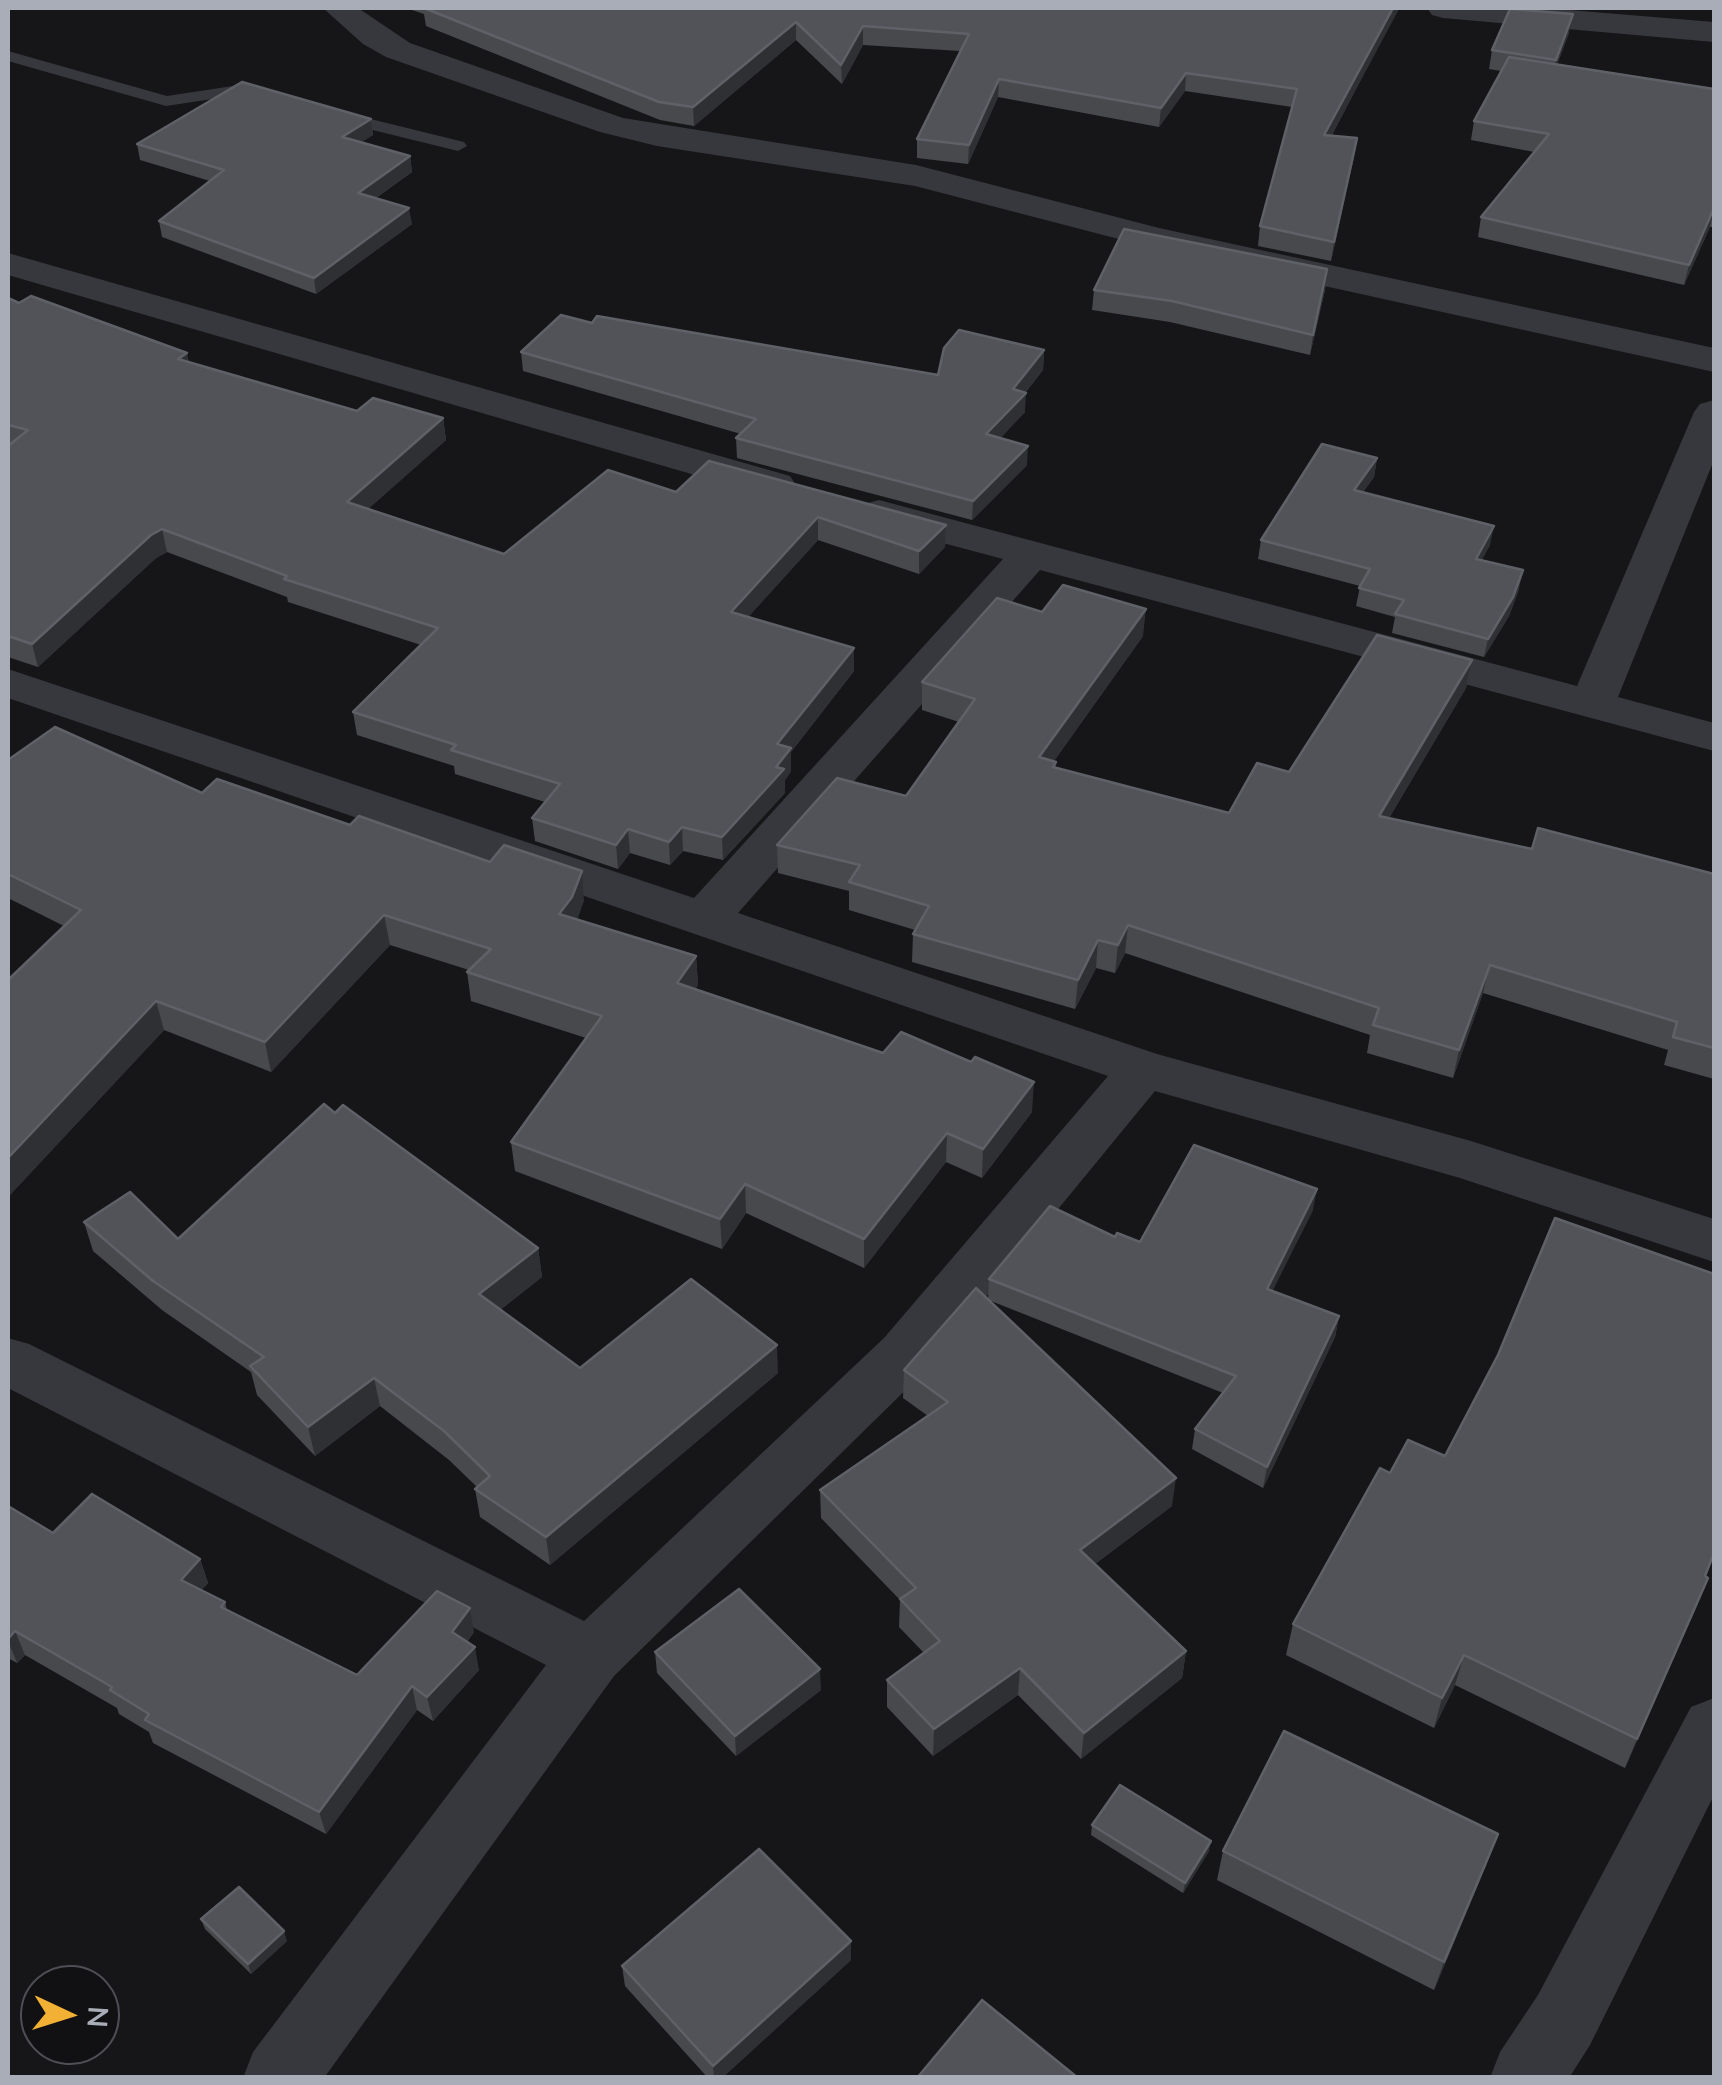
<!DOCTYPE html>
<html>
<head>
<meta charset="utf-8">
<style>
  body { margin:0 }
  #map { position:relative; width:1722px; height:2085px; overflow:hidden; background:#161618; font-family:Mulish,sans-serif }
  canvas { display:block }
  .frame { position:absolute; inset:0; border:10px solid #a8adb8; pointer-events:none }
  .north { position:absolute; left:20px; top:1965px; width:100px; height:100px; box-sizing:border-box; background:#111113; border:2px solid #4d4f55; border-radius:50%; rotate:94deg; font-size:28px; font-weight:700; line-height:40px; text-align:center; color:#a8adb8 }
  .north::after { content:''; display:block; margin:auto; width:35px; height:45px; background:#f2b134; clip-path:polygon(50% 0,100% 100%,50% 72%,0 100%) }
</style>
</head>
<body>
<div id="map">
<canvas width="1722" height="2085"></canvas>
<div class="frame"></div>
<div class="north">N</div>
</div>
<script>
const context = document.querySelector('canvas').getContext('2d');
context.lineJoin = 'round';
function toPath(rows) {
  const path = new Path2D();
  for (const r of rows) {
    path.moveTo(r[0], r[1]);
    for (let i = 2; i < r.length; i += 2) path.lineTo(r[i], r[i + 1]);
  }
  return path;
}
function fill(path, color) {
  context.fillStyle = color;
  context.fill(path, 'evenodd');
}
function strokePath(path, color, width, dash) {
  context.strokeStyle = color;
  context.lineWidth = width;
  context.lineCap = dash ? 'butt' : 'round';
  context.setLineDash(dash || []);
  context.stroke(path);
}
fill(toPath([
  [8,51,167,96,246,84,272,94,263,99,245,94,166,106,8,61,8,51],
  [338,111,464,142,467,146,458,151,332,120,332,112,338,111]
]), '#37383d');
fill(toPath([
  [323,8,358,8,410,43,623,118,916,165,1159,228,1714,348,1714,372,1157,249,915,186,657,146,600,132,386,57,363,44,323,8],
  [1427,8,1545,8,1714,22,1714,42,1443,18,1432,15,1427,8],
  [8,253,790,476,796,485,790,494,775,497,760,494,8,275,8,253],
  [1714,400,1714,460,1618,697,1714,723,1714,751,1040,570,738,913,1157,1054,1471,1141,1714,1219,1714,1262,1460,1178,1155,1091,926,1370,614,1676,324,2078,243,2078,253,2052,546,1665,8,1388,8,1338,29,1344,584,1621,884,1338,1108,1076,8,698,8,669,694,898,1003,559,864,522,858,513,864,504,879,500,894,504,1577,686,1694,412,1700,404,1714,400],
  [1714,1698,1714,1795,1590,2045,1569,2078,1490,2078,1500,2052,1538,1995,1691,1707,1714,1698]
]), '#37383d');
fill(toPath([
  [406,8,1398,8,1332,135,1354,157,1331,261,1258,246,1260,226,1292,107,1185,91,1159,127,998,97,968,164,917,158,917,139,960,51,863,45,842,84,796,40,694,126,660,120,426,26,424,14],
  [1569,33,1557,64,1714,89,1714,227,1710,227,1684,285,1478,237,1481,217,1534,152,1471,140,1474,121,1501,71,1489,69,1492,50],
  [371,119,373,135,361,142,410,156,412,172,376,198,412,224,316,294,162,237,159,221,210,181,140,160,137,144],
  [1327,269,1325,290,1310,355,1170,322,1092,310,1094,290],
  [8,298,19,303,189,362,357,411,443,418,446,440,368,509,504,554,676,492,946,525,945,547,919,574,818,540,748,617,854,671,791,752,791,771,785,780,785,793,723,860,683,851,670,865,630,853,618,869,535,841,532,818,545,802,455,774,454,766,357,735,353,712,421,645,288,602,287,597,167,552,156,558,38,667,8,657],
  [592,323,938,375,1044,350,1043,370,1025,393,1025,412,1000,438,1027,465,972,520,737,458,736,438,741,434,523,371,521,352],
  [1377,458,1374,477,1363,492,1490,545,1481,561,1519,589,1509,616,1484,657,1392,633,1395,617,1356,606,1360,586,1258,559,1261,540],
  [1042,612,1143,636,1054,761,1056,768,1229,813,1289,772,1472,660,1466,688,1389,818,1532,849,1714,874,1714,1079,1664,1065,1668,1050,1483,993,1453,1078,1367,1053,1370,1035,1125,953,1115,973,1096,968,1075,1009,912,962,913,934,915,930,849,910,849,891,778,873,777,845,906,796,959,722,922,710,922,682],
  [8,760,202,793,350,825,584,900,577,919,696,956,698,985,695,989,1032,1112,982,1178,946,1162,864,1268,746,1213,722,1249,515,1171,511,1142,586,1038,471,1001,467,972,469,970,390,945,271,1072,164,1030,8,1197,8,980,64,926,8,898],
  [335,1113,538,1248,542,1277,500,1310,580,1368,778,1373,550,1565,480,1517,475,1489,477,1487,449,1460,380,1406,315,1456,257,1395,251,1372,162,1310,93,1251,84,1222,178,1239],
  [1313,1210,1272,1291,1339,1316,1335,1337,1263,1488,1192,1449,1195,1429,1223,1393,991,1301,1172,1506,1095,1564,1186,1651,1182,1678,1081,1759,1018,1695,933,1756,887,1707,887,1680,924,1653,899,1627,900,1600,821,1518,820,1490,928,1416,903,1398,904,1370,988,1299,989,1279,1115,1237,1140,1242],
  [1390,1473,1708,1578,1625,1768,1455,1685,1434,1728,1286,1655,1293,1624],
  [8,1506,53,1533,200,1559,208,1583,201,1590,225,1602,227,1610,357,1675,474,1632,467,1642,479,1670,433,1721,417,1710,326,1834,153,1743,149,1732,119,1714,117,1708,25,1655,17,1663,8,1658],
  [655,1652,821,1690,736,1756,657,1673],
  [1092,1825,1209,1851,1183,1893,1091,1835],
  [1498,1834,1487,1863,1434,1990,1217,1880,1223,1851],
  [201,1919,287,1941,251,1974,205,1929],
  [851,1941,851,1960,722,2078,708,2078,625,1986,622,1966]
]), '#47494d');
fill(toPath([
  [1393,8,1398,8,1398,11,1322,153,1324,135],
  [1573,14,1569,33,1552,79,1556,60],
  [796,22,796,40,694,126,693,107],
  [863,26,863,45,842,84,841,65],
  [1186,73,1185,91,1159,127,1161,108],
  [999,79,998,97,968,164,969,145],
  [371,119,373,135,345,153,342,137],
  [1357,138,1354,157,1331,261,1334,242],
  [410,156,412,172,360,209,358,193],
  [409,208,412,224,316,294,314,278],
  [1714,208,1710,227,1684,285,1689,265],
  [1327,269,1325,290,1310,355,1313,335],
  [1044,350,1043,370,1018,401,1026,393,1025,412,986,454,986,434,1013,389],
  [187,353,192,375,178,359],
  [443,418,446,440,351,524,347,502],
  [1028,446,1027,465,972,520,973,501],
  [1377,458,1374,477,1351,509,1354,490],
  [818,517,818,540,732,635,731,612],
  [946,525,945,547,919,574,919,551],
  [1494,526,1490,545,1472,578,1476,559],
  [162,529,167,552,156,558,38,667,32,644,151,535],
  [1523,570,1519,589,1509,616,1484,657,1488,639],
  [1146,609,1143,636,1037,785,1039,757],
  [854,648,854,671,791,752,791,771,785,780,785,793,723,860,722,837,777,744],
  [1472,660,1466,688,1374,844,1379,816],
  [682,827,683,851,670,865,669,842],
  [628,829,630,853,618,869,616,845],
  [582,871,584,900,575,927,559,914],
  [384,915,390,945,271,1072,265,1042],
  [1128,925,1125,953,1115,973,1118,945],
  [1098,940,1096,968,1075,1009,1078,980],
  [696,956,698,985,679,1012,677,983],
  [1490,965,1483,993,1453,1078,1459,1050],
  [156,1001,164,1030,8,1197,8,1158],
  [1034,1082,1032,1112,982,1178,983,1149],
  [947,1133,946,1162,864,1268,864,1239],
  [745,1184,746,1213,722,1249,720,1219],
  [1317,1189,1313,1210,1263,1310,1267,1289],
  [538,1248,542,1277,483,1323,479,1294],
  [1339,1316,1335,1337,1263,1488,1267,1467],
  [777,1345,778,1373,550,1565,546,1537],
  [374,1378,380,1406,315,1456,308,1427],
  [1176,1478,1172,1506,1078,1577,1080,1550],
  [200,1559,208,1583,189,1604,181,1580],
  [1708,1578,1696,1608,1625,1768,1637,1739],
  [470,1608,474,1632,457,1656,452,1632],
  [15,1631,25,1655,17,1663,8,1641,8,1639],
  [475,1647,479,1670,433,1721,427,1697],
  [1186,1651,1182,1678,1081,1759,1084,1733],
  [1464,1655,1455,1685,1434,1728,1442,1698],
  [1020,1668,1018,1695,933,1756,934,1729],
  [820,1669,821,1690,736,1756,735,1736],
  [412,1686,417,1710,326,1834,319,1812],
  [1498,1834,1487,1863,1434,1990,1444,1962],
  [1211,1841,1209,1851,1183,1893,1185,1883],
  [284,1931,287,1941,251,1974,248,1964],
  [851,1941,851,1960,722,2078,714,2078,713,2066]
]), '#2f3033');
const building = toPath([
  [424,8,1393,8,1324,135,1357,138,1334,242,1260,226,1297,89,1186,73,1161,108,999,79,969,145,917,139,969,34,863,26,841,65,796,22,693,107,659,102,424,8],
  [1510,9,1573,14,1556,60,1492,50,1510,9],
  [1509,57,1714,89,1714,208,1689,265,1481,217,1549,134,1474,121,1509,57],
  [242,82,371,119,342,137,410,156,358,193,409,208,314,278,159,221,224,170,137,144,242,82],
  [1124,229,1327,269,1313,335,1172,301,1094,290,1124,229],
  [31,296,187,353,178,359,357,411,373,398,443,418,347,502,504,554,608,470,676,492,709,461,946,525,919,551,818,517,731,612,854,648,777,744,791,748,776,767,784,769,722,837,682,827,669,842,628,829,616,845,532,818,560,784,451,750,456,745,353,712,438,628,284,579,287,576,162,529,151,535,32,644,8,636,8,446,28,430,8,425,8,298,19,303,31,296],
  [561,315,592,323,597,316,938,375,944,348,959,330,1044,350,1013,389,1026,393,986,434,1028,446,973,501,736,438,756,419,521,352,561,315],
  [1322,444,1377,458,1354,490,1494,526,1476,559,1523,570,1513,597,1488,639,1395,614,1404,600,1359,588,1370,569,1261,540,1322,444],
  [1063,585,1146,609,1039,757,1056,762,1053,767,1229,813,1257,763,1289,772,1377,635,1472,660,1379,816,1532,849,1538,828,1714,874,1714,1048,1673,1037,1677,1022,1490,965,1459,1050,1373,1025,1379,1008,1128,925,1118,945,1098,940,1078,980,913,934,929,906,849,882,860,865,777,845,837,778,906,796,975,699,922,682,997,598,1042,612,1063,585],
  [55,727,202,793,217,779,350,825,359,816,490,862,504,845,582,871,572,897,559,914,696,956,677,983,883,1053,901,1032,971,1062,975,1057,1034,1082,983,1149,947,1133,864,1239,745,1184,720,1219,511,1142,602,1016,467,972,491,949,384,915,265,1042,156,1001,8,1158,8,980,81,910,8,874,8,760,55,727],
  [324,1104,335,1113,343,1105,538,1248,479,1294,580,1368,691,1279,777,1345,546,1537,475,1489,490,1476,444,1431,374,1378,308,1427,250,1366,264,1357,153,1281,84,1222,130,1192,178,1239,324,1104],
  [1194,1145,1317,1189,1267,1289,1339,1316,1267,1467,1195,1429,1236,1376,989,1279,1050,1206,1115,1237,1117,1233,1140,1242,1194,1145],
  [1555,1218,1714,1274,1714,1553,1705,1576,1708,1578,1637,1739,1464,1655,1442,1698,1293,1624,1380,1468,1390,1473,1408,1440,1445,1456,1498,1355,1555,1218],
  [976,1288,1176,1478,1080,1550,1186,1651,1084,1733,1020,1668,934,1729,887,1680,940,1641,900,1599,916,1588,820,1490,948,1402,904,1370,976,1288],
  [92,1494,200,1559,181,1580,225,1602,221,1607,357,1675,437,1591,470,1608,452,1632,475,1647,427,1697,412,1686,319,1812,145,1720,149,1714,110,1690,112,1687,15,1631,8,1639,8,1506,53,1533,92,1494],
  [739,1589,820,1669,735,1736,655,1652,739,1589],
  [1284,1731,1498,1834,1444,1962,1223,1851,1284,1731],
  [1120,1785,1211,1841,1185,1883,1092,1825,1120,1785],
  [759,1849,851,1941,713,2066,622,1966,759,1849],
  [239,1887,284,1931,248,1964,201,1919,239,1887],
  [982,2000,1078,2078,917,2078,982,2000]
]);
fill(building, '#525359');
strokePath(building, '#5f6168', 2.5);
</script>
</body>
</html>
